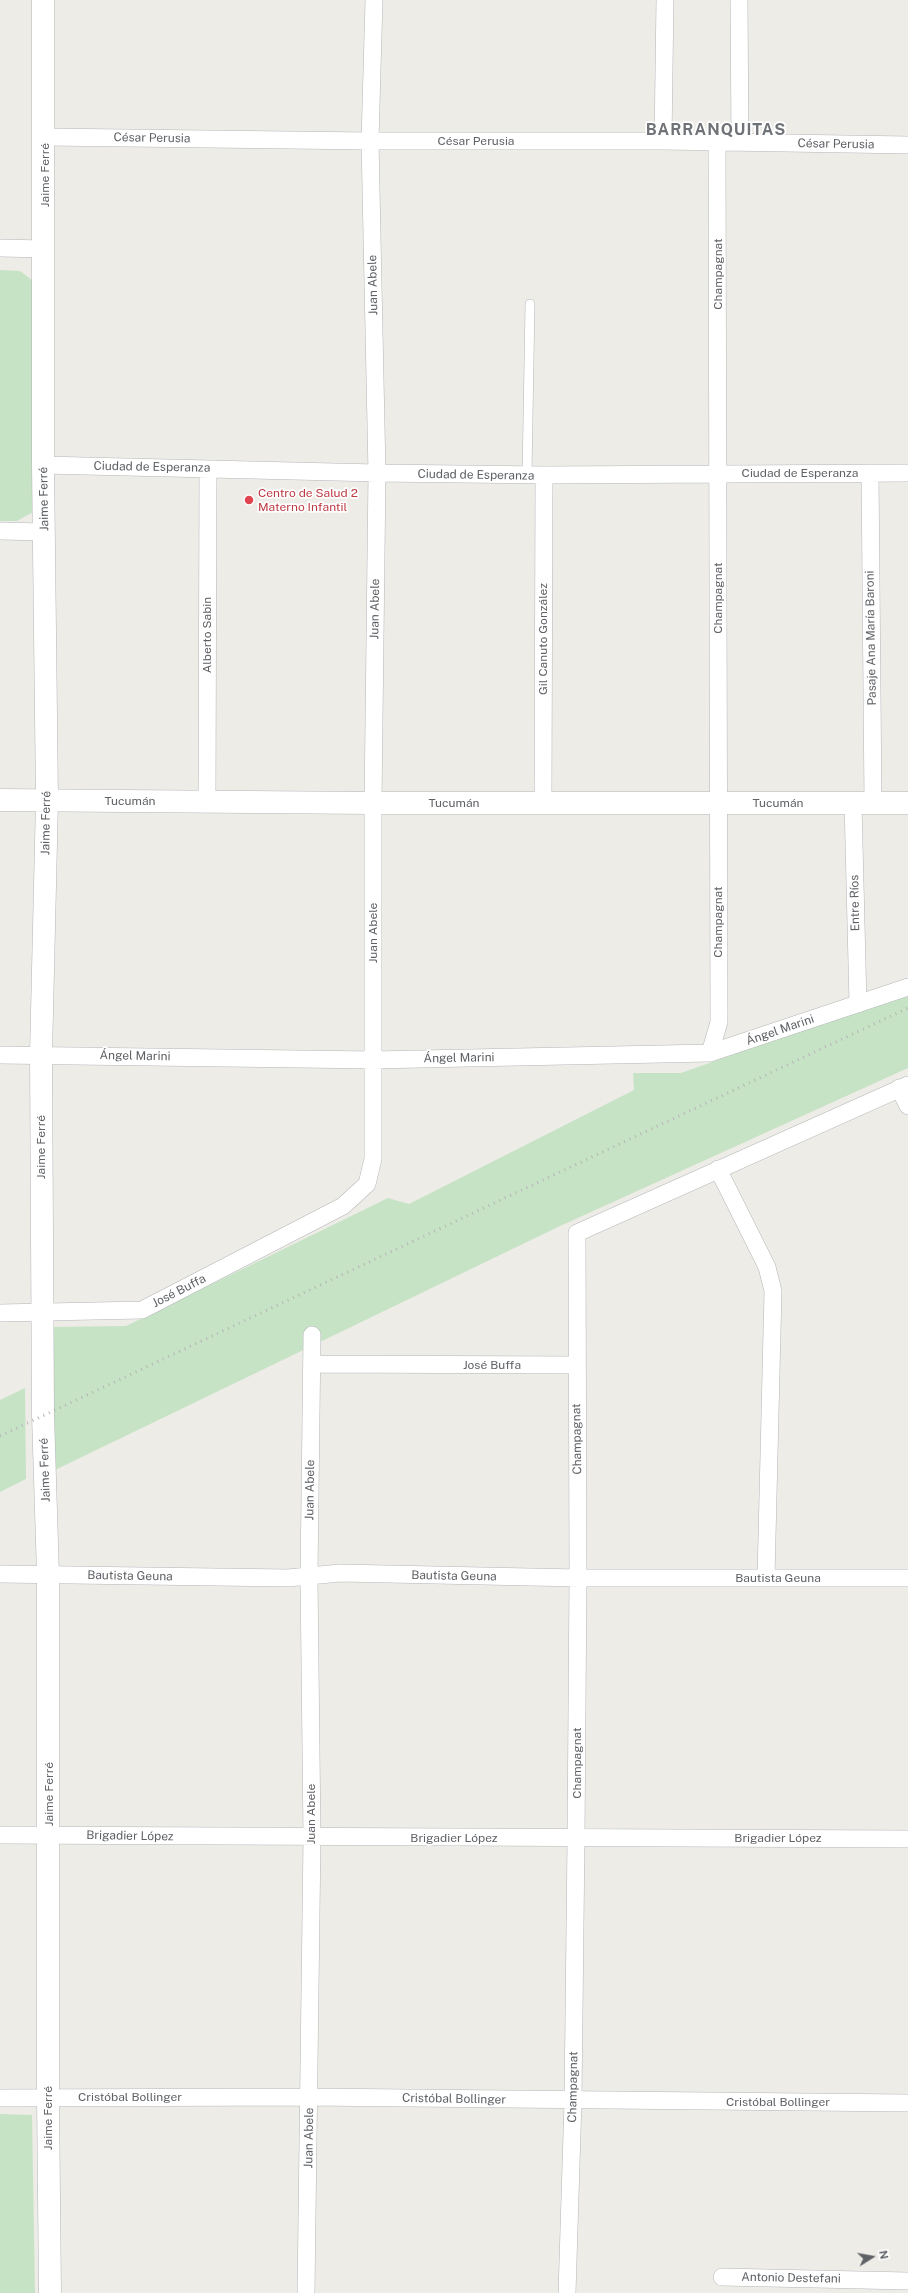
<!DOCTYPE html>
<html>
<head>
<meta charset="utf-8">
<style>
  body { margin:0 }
  #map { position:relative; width:908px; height:2293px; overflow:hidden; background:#eeece7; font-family:"Public Sans",sans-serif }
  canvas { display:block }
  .north { position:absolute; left:852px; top:2237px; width:40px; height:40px; -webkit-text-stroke:3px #fff; paint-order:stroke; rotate:79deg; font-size:11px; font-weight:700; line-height:16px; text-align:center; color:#5e6165 }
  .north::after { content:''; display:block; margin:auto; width:14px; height:18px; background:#5e6165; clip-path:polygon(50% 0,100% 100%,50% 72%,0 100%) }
</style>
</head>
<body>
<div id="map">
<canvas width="908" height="2293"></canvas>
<div class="north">N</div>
</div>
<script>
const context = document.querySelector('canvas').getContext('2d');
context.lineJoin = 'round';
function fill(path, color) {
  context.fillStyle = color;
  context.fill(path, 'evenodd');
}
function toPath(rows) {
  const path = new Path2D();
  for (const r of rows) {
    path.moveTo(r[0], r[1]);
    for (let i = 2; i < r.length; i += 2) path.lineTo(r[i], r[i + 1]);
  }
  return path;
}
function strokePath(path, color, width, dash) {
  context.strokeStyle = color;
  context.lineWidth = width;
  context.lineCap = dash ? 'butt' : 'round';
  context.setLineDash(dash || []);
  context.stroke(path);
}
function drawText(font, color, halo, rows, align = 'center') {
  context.font = font + ' "Public Sans",sans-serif';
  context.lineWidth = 3.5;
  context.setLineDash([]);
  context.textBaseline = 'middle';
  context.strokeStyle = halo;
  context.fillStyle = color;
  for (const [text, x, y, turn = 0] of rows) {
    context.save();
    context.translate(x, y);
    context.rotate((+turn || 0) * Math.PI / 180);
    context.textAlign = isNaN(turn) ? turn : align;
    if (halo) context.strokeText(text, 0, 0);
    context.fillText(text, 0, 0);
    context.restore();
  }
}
fill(toPath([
  [0,270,20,271,32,280,33,512,17,521,0,521],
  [908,993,908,1068,558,1227,55,1470,49,1327,126,1326,388,1198,409,1204,634,1090,633,1073,681,1073],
  [25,1388,26,1479,0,1492,0,1400],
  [0,2114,32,2115,35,2293,0,2293]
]), '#c7e3c6');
const lane = toPath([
  [527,475,530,304]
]);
const street = toPath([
  [739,0,740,142],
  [45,137,370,141,663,141,908,145],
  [663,141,665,0],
  [0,248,44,249],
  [43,465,377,473,544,475,908,473],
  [870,473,873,803],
  [0,531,44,532],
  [207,802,208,469],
  [543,802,544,475],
  [853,803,858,1004],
  [710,1053,719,1022,717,142],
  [0,1055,373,1060,710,1053,908,987],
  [899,1088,908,1106],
  [718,1169,767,1267,773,1291,766,1578],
  [0,1313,142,1310,343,1206,367,1184,373,1159,373,803,377,473,370,141,374,0],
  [312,1364,576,1365],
  [0,1574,288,1578,340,1573,578,1578,908,1578],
  [0,1835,908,1839],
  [0,2098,309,2097,908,2103],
  [722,2277,908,2281],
  [306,2293,312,1838,309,1577,312,1335],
  [567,2293,573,2101,576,1838,578,1578,577,1233,908,1085]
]);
const secondary = toPath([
  [43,0,43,465,47,800,41,1055,43,1415,48,1575,48,2097,50,2293],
  [0,800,373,803,908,803]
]);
strokePath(lane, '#b3b6b9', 10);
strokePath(street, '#b3b6b9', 18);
strokePath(secondary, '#b3b5b9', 23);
strokePath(lane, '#fff', 9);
strokePath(street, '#fff', 17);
strokePath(secondary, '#fff', 22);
strokePath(toPath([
  [0,1436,908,1008]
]), '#b4b5b5', 3, [1, 5]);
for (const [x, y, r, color] of [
  [249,500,5,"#e0444e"]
]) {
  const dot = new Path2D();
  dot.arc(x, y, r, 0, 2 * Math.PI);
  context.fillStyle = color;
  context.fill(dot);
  strokePath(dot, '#fff', 1.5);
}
drawText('12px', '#5e6165', '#fff', [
  ["César Perusia",152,138,1],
  ["César Perusia",476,141],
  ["César Perusia",836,144,1],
  ["Jaime Ferré",45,175,-90],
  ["Champagnat",718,274,-90],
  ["Juan Abele",373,285,-91],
  ["Ciudad de Esperanza",152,467,1],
  ["Ciudad de Esperanza",800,473],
  ["Ciudad de Esperanza",476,475,1],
  ["Jaime Ferré",44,499,-91],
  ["Champagnat",718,598,-90],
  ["Juan Abele",375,609,-89],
  ["Alberto Sabin",207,635,-90],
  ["Pasaje Ana María Baroni",871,638,-91],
  ["Gil Canuto González",543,639,-90],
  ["Tucumán",130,801],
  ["Tucumán",454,803],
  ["Tucumán",778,803],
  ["Jaime Ferré",46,823,-89],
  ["Entre Ríos",855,903,-91],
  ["Champagnat",718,922,-90],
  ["Juan Abele",373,933,-90],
  ["Ángel Marini",780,1030,-19],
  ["Ángel Marini",135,1056,1],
  ["Ángel Marini",459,1058,-1],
  ["Jaime Ferré",41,1147,-90],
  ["José Buffa",179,1291,-27],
  ["José Buffa",492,1365],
  ["Champagnat",577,1439,-91],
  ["Jaime Ferré",45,1470,-92],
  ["Juan Abele",310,1490,-89],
  ["Bautista Geuna",130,1576,1],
  ["Bautista Geuna",454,1576,1],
  ["Bautista Geuna",778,1578],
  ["Champagnat",577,1763,-90],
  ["Jaime Ferré",49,1794,-90],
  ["Juan Abele",311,1814,-90],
  ["Brigadier López",130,1836,1],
  ["Brigadier López",454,1838],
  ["Brigadier López",778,1838],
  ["Champagnat",573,2087,-89],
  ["Cristóbal Bollinger",130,2097],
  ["Cristóbal Bollinger",454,2099,1],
  ["Cristóbal Bollinger",778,2102],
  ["Jaime Ferré",48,2118,-90],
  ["Juan Abele",309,2138,-89],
  ["Antonio Destefani",791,2278,1]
]);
drawText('12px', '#be3a42', '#fff', [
  ["Centro de Salud 2",258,493],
  ["Materno Infantil",258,507]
], 'left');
context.letterSpacing = '1px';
drawText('bold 16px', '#6f7377', '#fff', [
  ["BARRANQUITAS",716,130]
]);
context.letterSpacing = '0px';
</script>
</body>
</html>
